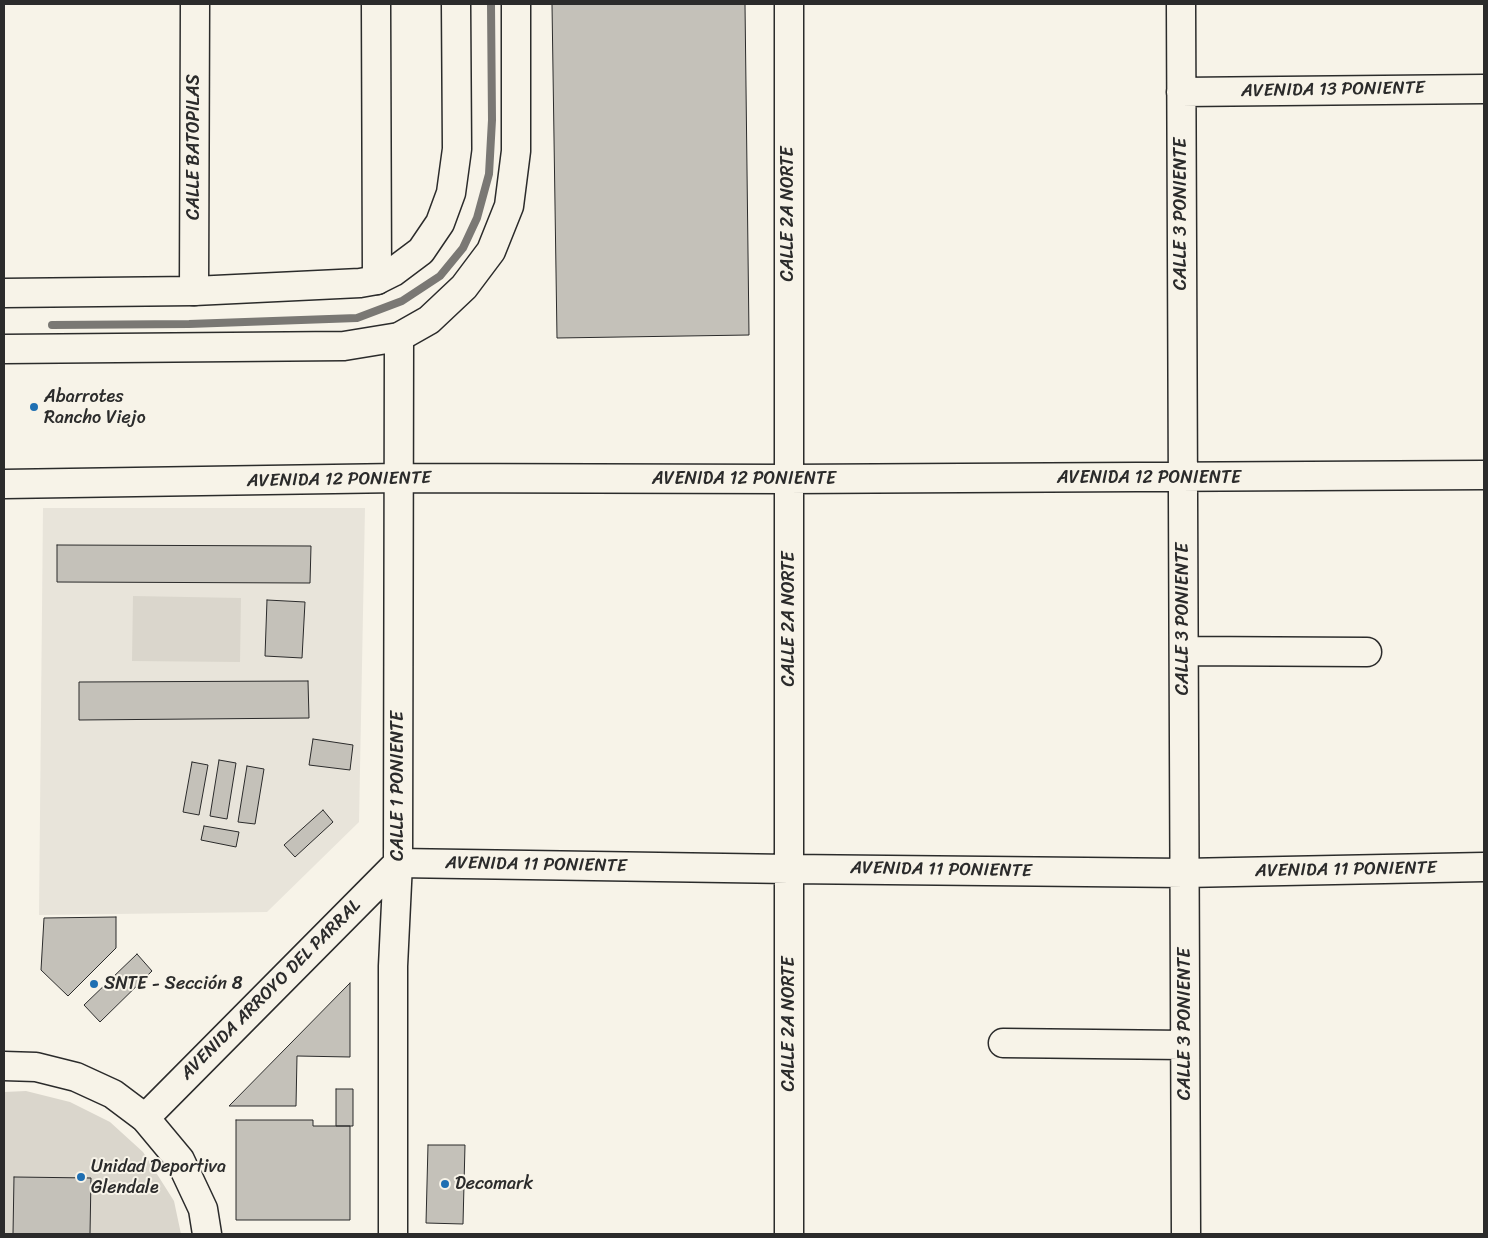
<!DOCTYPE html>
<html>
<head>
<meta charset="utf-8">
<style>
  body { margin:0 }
  #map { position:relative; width:1488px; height:1238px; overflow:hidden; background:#f7f3e8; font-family:Sriracha,sans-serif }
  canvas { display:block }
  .frame { position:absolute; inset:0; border:5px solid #2b2b2b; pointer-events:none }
</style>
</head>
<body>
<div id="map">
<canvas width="1488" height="1238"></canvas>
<div class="frame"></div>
</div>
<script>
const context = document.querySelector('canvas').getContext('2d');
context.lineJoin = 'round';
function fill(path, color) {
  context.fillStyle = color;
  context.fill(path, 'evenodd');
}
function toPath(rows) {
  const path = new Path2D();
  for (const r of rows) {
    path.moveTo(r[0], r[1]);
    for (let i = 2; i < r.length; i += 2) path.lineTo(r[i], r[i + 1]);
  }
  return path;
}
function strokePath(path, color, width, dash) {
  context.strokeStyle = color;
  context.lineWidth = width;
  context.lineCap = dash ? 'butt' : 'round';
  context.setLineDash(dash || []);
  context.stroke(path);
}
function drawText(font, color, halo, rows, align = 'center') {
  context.font = font + ' Sriracha,sans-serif';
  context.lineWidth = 4;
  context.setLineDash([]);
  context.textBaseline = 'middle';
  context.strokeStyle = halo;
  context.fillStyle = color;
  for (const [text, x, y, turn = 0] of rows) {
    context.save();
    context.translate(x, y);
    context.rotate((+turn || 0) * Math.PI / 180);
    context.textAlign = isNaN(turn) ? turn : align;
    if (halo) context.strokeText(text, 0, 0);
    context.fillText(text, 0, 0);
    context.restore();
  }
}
fill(toPath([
  [43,508,365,508,359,822,267,912,39,915]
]), '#e8e4da');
fill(toPath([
  [133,596,241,598,240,662,132,661],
  [26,1091,70,1102,110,1122,143,1152,174,1201,181,1234,4,1234,4,1092]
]), '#dad6cc');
strokePath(toPath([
  [52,325,189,324,357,318,402,301,440,276,463,248,477,218,489,174,492,120,491,4]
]), '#7a7874', 8);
const building = toPath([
  [552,4,745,4,749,335,557,338,552,4],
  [57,545,311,546,310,583,57,582,57,545],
  [267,600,305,602,302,658,265,656,267,600],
  [308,681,309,718,79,720,79,682,308,681],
  [313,739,353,745,350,770,309,765,313,739],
  [219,760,236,763,227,819,210,816,219,760],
  [192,762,208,765,199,815,183,812,192,762],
  [247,766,264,769,255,824,238,822,247,766],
  [323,810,333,822,295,857,284,845,323,810],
  [204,826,239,832,236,847,201,840,204,826],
  [116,917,116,948,68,996,41,970,44,918,116,917],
  [137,954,152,971,100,1022,84,1005,137,954],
  [350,983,350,1057,297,1056,296,1106,229,1106,350,983],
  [336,1089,353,1089,353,1126,336,1126,336,1089],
  [236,1120,313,1120,313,1126,350,1126,350,1220,236,1220,236,1120],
  [428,1145,465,1145,463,1224,426,1223,428,1145],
  [14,1177,91,1178,90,1234,13,1234,14,1177]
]);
fill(building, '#c4c1b9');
strokePath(building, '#2b2b2b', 1);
const minor = toPath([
  [376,4,377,280],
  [789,4,789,1234],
  [1181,4,1186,1234],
  [1181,92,1484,89],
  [194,291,195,4],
  [4,484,399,478,788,479,1484,475],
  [1184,651,1367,652],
  [398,863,789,869,1184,873,1484,867],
  [1003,1043,1185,1045],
  [145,1118,398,863],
  [393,1234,393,966,398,863,399,337]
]);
const major = toPath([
  [4,293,194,291,360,283,377,280,393,272,421,251,440,223,451,193,457,149,456,4],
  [4,349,344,346,399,337,429,320,464,287,491,251,509,206,516,151,516,4],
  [4,1066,36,1067,76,1077,113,1094,145,1118,180,1160,203,1209,207,1234]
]);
strokePath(minor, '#2b2b2b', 31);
strokePath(major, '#2b2b2b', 31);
strokePath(minor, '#f7f3e8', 28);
strokePath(major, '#f7f3e8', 28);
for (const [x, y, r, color] of [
  [34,407,5,"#1f6fb2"],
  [94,984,5,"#1f6fb2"],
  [81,1177,5,"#1f6fb2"],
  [445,1184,5,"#1f6fb2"]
]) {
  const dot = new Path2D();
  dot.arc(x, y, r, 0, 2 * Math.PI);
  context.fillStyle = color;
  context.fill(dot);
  strokePath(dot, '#f7f3e8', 2);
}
drawText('18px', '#2b2b2b', '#f7f3e8', [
  ["AVENIDA 13 PONIENTE",1333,90,-1],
  ["CALLE BATOPILAS",194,147,-90],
  ["CALLE 2A NORTE",788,214,-90],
  ["CALLE 3 PONIENTE",1181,214,-90],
  ["AVENIDA 12 PONIENTE",1149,478],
  ["AVENIDA 12 PONIENTE",744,479],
  ["AVENIDA 12 PONIENTE",339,480,-1],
  ["CALLE 2A NORTE",789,619,-90],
  ["CALLE 3 PONIENTE",1183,619,-90],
  ["CALLE 1 PONIENTE",398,786,-90],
  ["AVENIDA 11 PONIENTE",536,865,1],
  ["AVENIDA 11 PONIENTE",941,870,1],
  ["AVENIDA 11 PONIENTE",1346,870,-1],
  ["AVENIDA ARROYO DEL PARRAL",271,990,-45],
  ["CALLE 2A NORTE",789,1024,-90],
  ["CALLE 3 PONIENTE",1185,1024,-90]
]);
drawText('18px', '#2b2b2b', '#f7f3e8', [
  ["Abarrotes",44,397],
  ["Rancho Viejo",44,418],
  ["SNTE - Sección 8",104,984],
  ["Unidad Deportiva",91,1167],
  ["Glendale",91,1188],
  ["Decomark",455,1184]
], 'left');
</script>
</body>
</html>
